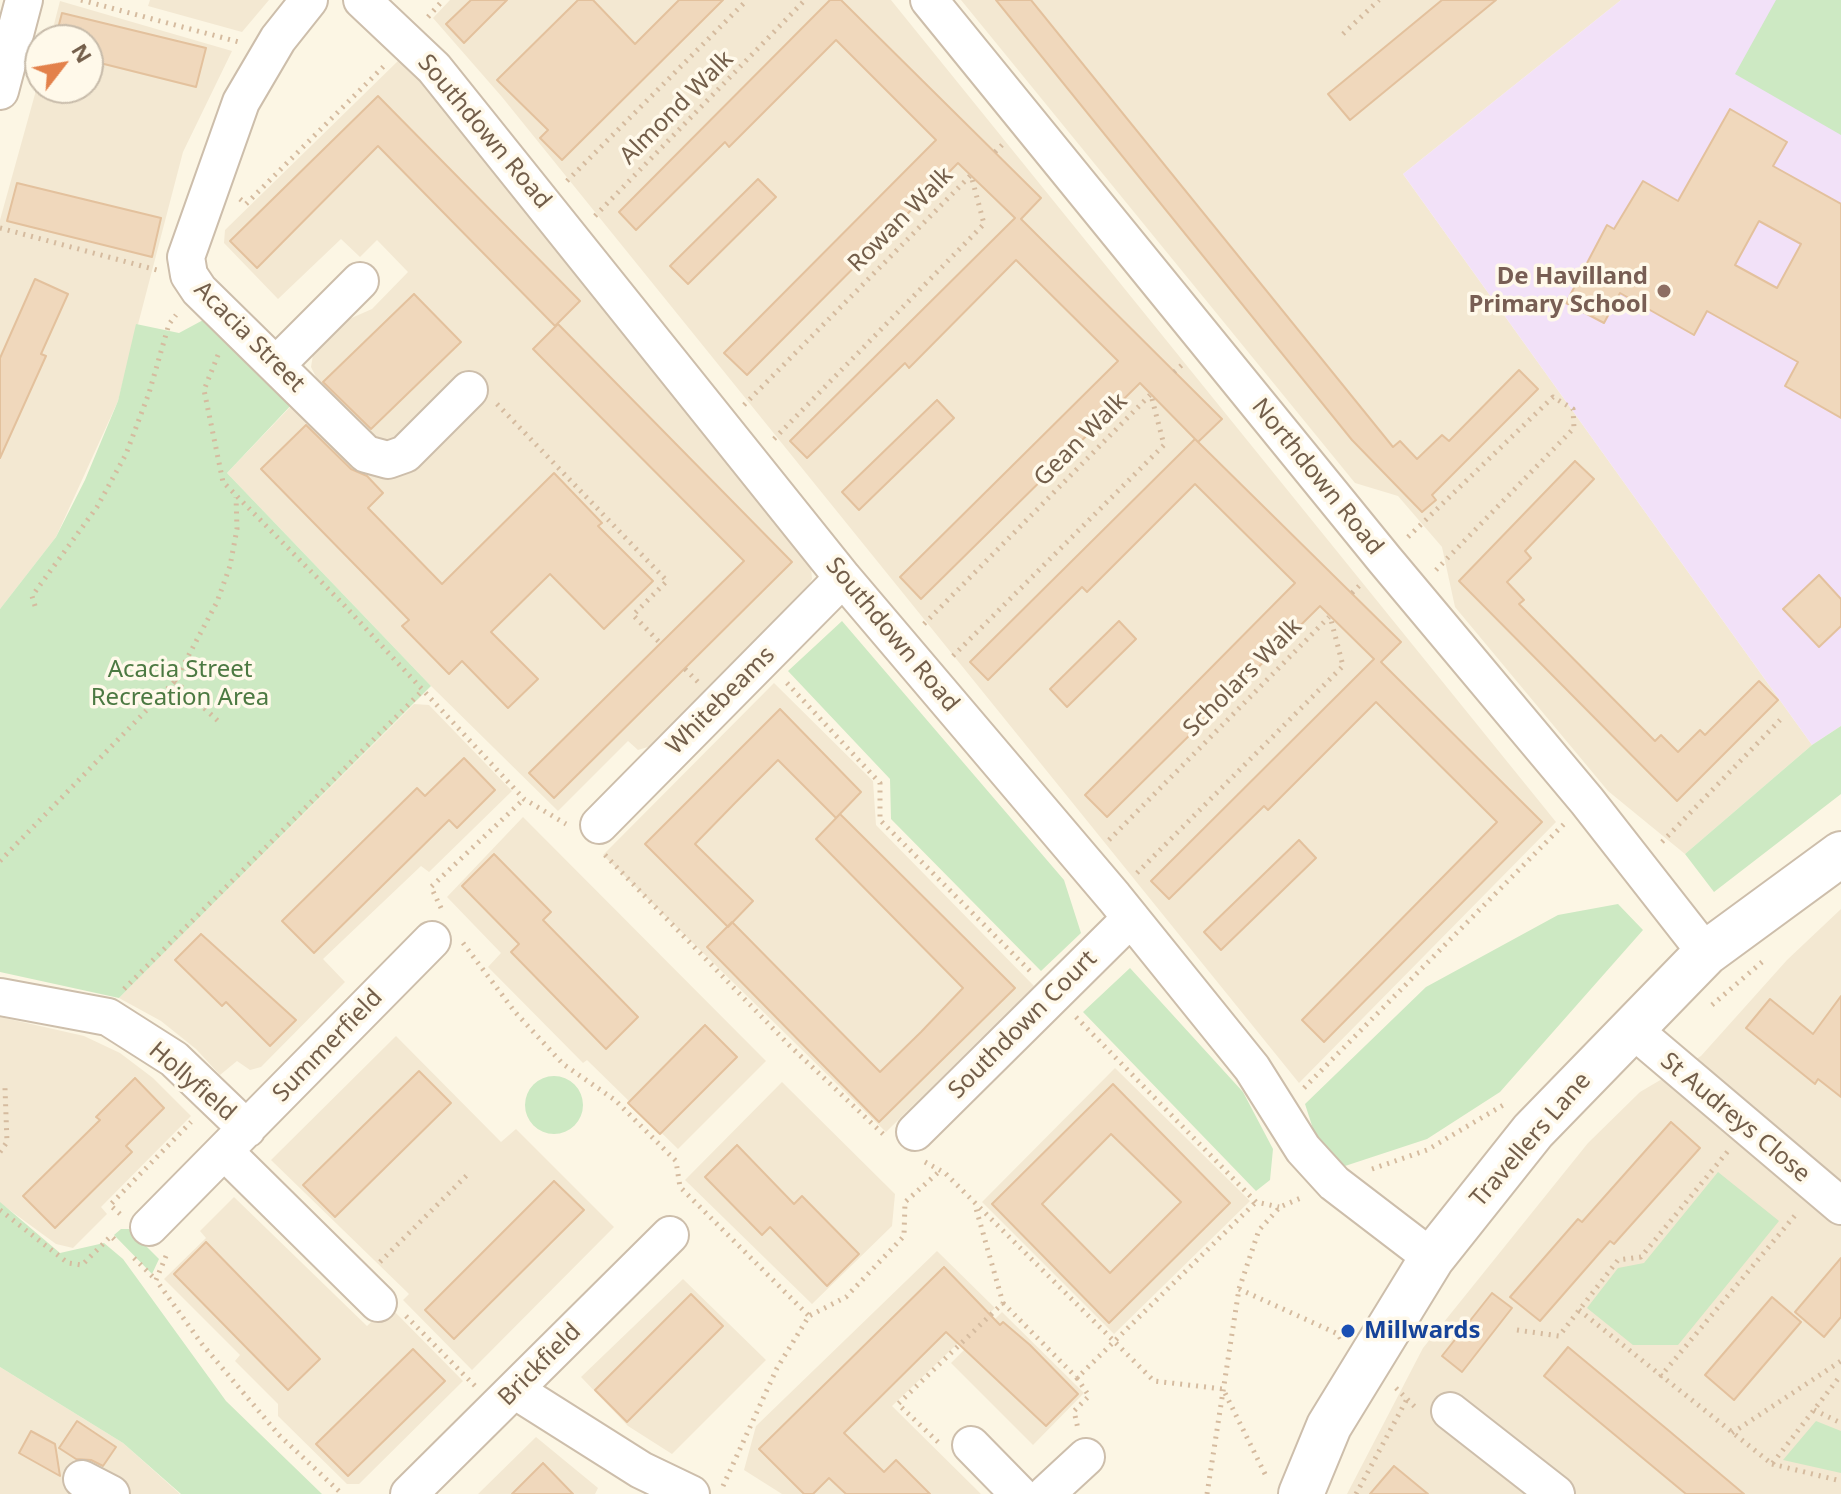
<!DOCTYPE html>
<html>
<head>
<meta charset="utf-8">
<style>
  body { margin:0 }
  #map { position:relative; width:1841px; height:1494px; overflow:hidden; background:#fcf6e4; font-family:"Noto Sans",sans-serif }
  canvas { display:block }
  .north { position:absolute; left:24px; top:24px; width:80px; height:80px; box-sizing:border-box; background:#fff9ea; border:2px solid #c7bbaa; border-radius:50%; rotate:59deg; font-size:22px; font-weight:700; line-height:32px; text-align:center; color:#735e4a }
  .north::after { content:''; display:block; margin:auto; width:28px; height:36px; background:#e3814b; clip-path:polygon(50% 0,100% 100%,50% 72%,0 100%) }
</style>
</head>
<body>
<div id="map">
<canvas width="1841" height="1494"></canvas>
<div class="north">N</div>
</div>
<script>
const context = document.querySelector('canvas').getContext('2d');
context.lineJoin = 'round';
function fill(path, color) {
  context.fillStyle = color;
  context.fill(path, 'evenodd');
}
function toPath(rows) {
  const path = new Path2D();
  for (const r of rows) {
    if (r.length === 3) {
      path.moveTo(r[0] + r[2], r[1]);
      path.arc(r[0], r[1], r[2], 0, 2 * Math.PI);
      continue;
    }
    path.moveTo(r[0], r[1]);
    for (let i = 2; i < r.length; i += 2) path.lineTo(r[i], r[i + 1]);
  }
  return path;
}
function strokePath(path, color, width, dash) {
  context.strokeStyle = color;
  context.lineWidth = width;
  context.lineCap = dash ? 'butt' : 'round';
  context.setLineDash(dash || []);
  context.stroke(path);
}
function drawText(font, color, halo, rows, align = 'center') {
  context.font = font + ' "Noto Sans",sans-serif';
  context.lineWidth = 7;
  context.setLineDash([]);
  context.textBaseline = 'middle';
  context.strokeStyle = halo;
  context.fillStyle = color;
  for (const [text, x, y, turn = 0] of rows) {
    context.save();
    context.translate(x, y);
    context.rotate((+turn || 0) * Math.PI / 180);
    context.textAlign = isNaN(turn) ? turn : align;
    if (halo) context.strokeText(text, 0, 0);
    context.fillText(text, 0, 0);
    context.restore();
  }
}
fill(toPath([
  [150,0,269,0,242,32,148,6],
  [450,0,891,0,1556,822,1299,1083,502,97,433,18],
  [961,0,1621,0,1403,174,1812,745,1685,854,1608,791,1455,607,1442,547,1398,496,1355,483],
  [60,1,232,51,183,152,118,401,56,537,0,609,0,220,40,76,40,88,88,88,88,40,50,40],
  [401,58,804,555,811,567,812,579,807,588,651,746,638,750,628,741,558,811,431,686,227,473,317,379,311,367,313,355,347,320,372,309,408,272,377,240,360,257,341,239,278,299,224,243,225,230],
  [774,683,873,781,876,825,1034,986,886,1132,603,855],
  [414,704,429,705,512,791,429,872,421,866,323,959,345,982,261,1067,250,1070,237,1061,220,1075,196,1049,161,1021,119,998],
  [523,817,766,1061,678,1149,587,1060,583,1063,488,967,501,953,447,897],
  [1841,909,1841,1494,1347,1494,1423,1348,1588,1143,1640,1092,1701,1056,1787,960],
  [0,1017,84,1036,120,1053,153,1078,191,1116,101,1207,107,1214,73,1248,56,1244,0,1203],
  [396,1036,501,1142,516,1129,614,1227,472,1370,403,1300,409,1294,271,1160],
  [1115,1068,1250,1201,1114,1334,982,1202],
  [782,1082,895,1194,892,1226,812,1304,685,1180],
  [234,1197,367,1326,385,1309,393,1310,463,1381,359,1484,347,1484,278,1416,278,1404,235,1361,240,1355,164,1279,206,1238,200,1231],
  [937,1251,995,1308,892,1406,981,1494,782,1494,744,1470,756,1426],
  [683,1279,766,1360,672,1454,628,1426,581,1377],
  [1002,1312,1084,1393,1033,1445,951,1363],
  [0,1367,123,1443,180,1494,0,1494],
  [536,1437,598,1488,595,1494,478,1494]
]), '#f3e8d2');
fill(toPath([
  [1621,0,1841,0,1841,726,1812,745,1403,174]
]), '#f2e1f8');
fill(toPath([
  [1776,0,1841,0,1841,135,1735,74],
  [205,319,295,401,227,473,431,686,119,998,0,972,0,609,56,537,85,480,118,401,136,324,179,333],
  [842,621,1064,880,1081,933,1041,971,891,819,890,779,788,671],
  [1841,726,1841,794,1714,892,1685,854,1812,745],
  [1618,904,1643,930,1500,1092,1427,1139,1345,1166,1317,1141,1305,1104,1426,987,1558,915],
  [1130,968,1243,1092,1273,1149,1270,1180,1256,1191,1083,1012],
  [554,1105,29],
  [1718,1172,1779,1221,1678,1345,1633,1345,1587,1308,1618,1268,1644,1263],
  [0,1202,60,1253,104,1243,123,1259,226,1401,322,1494,181,1494,123,1443,0,1367],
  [121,1229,129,1229,159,1259,152,1274,114,1235],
  [1816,1421,1841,1431,1841,1473,1783,1460]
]), '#cde9c3');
const building = toPath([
  [471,0,507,0,464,43,446,24,471,0],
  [578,0,593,0,635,44,679,0,723,0,562,160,540,138,548,130,497,80,578,0],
  [830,0,841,0,1041,198,1021,219,1222,419,1198,442,1140,383,921,599,900,577,1118,361,1016,260,909,368,905,363,807,458,790,441,1015,218,958,163,747,375,724,353,936,140,836,40,729,147,725,142,636,230,619,212,830,0],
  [996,0,1031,0,1393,447,1400,441,1417,459,1442,435,1449,441,1519,370,1538,389,1432,495,1436,500,1422,512,1352,440,996,0],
  [1442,0,1496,0,1350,120,1328,94,1442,0],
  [62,13,206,48,196,87,88,60,88,40,55,40,62,13],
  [378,96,580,301,555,326,378,146,257,268,230,241,378,96],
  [1730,109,1787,142,1773,166,1841,204,1841,418,1785,386,1798,362,1707,311,1694,335,1620,293,1604,323,1566,303,1607,225,1614,229,1643,181,1678,201,1730,109],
  [1759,221,1801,244,1777,288,1735,265,1759,221],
  [758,179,776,197,688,284,670,266,758,179],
  [17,183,161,218,152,257,7,221,17,183],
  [35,279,68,294,41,354,46,356,0,458,0,358,35,279],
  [414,294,461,342,371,429,323,382,414,294],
  [558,324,792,562,554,798,529,773,744,561,533,349,558,324],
  [937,400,954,418,859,510,842,492,937,400],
  [306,425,351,469,367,476,383,493,368,508,442,584,554,473,602,523,598,526,653,581,604,629,550,574,491,632,538,679,508,708,462,661,449,674,402,626,409,620,261,469,306,425],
  [1195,439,1401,642,1381,662,1542,822,1324,1042,1302,1020,1497,822,1376,702,1268,810,1264,806,1169,899,1151,881,1374,659,1320,606,1107,817,1085,795,1295,583,1195,484,1087,592,1082,587,988,680,970,662,1195,439],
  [1575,461,1594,479,1525,551,1531,558,1507,582,1524,600,1519,604,1655,741,1661,735,1678,752,1700,730,1705,735,1759,681,1778,700,1677,801,1459,581,1575,461],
  [1819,575,1841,599,1841,626,1819,647,1783,609,1819,575],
  [1119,621,1136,639,1067,707,1050,689,1119,621],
  [780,709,861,792,836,818,778,760,735,803,695,844,753,901,728,927,645,844,780,709],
  [464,758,495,790,457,828,449,820,314,953,282,921,417,788,425,796,464,758],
  [840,814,1015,988,879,1122,707,947,732,922,880,1072,921,1032,963,988,816,839,840,814],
  [1299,840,1316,858,1221,950,1204,932,1299,840],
  [494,854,551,912,543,920,638,1017,606,1049,511,952,519,944,462,886,494,854],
  [201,934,296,1020,270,1046,226,1002,222,1006,175,960,201,934],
  [1841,996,1841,1097,1818,1079,1815,1084,1746,1028,1770,999,1813,1034,1841,996],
  [705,1025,737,1057,660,1134,628,1103,705,1025],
  [419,1071,451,1103,335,1217,303,1185,419,1071],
  [135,1078,164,1108,126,1146,132,1152,55,1228,23,1196,100,1120,96,1117,135,1078],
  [1113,1084,1230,1203,1109,1323,992,1204,1113,1084],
  [1111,1134,1181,1202,1110,1273,1042,1204,1111,1134],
  [1671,1122,1700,1148,1614,1244,1610,1241,1540,1321,1510,1297,1578,1219,1582,1222,1671,1122],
  [737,1145,794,1204,802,1196,859,1254,827,1286,770,1227,762,1235,705,1177,737,1145],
  [554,1181,584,1210,454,1339,425,1310,554,1181],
  [206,1242,320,1359,288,1390,174,1274,206,1242],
  [1841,1258,1841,1317,1824,1337,1795,1312,1841,1258],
  [944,1267,1000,1325,1003,1322,1030,1345,1078,1394,1046,1426,946,1332,844,1433,884,1472,896,1460,930,1494,846,1494,829,1478,813,1494,804,1494,759,1449,944,1267],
  [1492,1293,1512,1308,1462,1372,1442,1356,1492,1293],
  [691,1294,723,1326,627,1422,595,1390,691,1294],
  [1772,1297,1801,1322,1734,1400,1705,1375,1772,1297],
  [1568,1347,1668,1430,1744,1494,1686,1494,1544,1376,1568,1347],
  [413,1349,445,1381,348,1476,316,1444,413,1349],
  [77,1421,116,1447,103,1466,91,1460,76,1459,59,1448,77,1421],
  [31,1431,55,1444,60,1476,19,1453,31,1431],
  [543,1463,573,1494,512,1494,543,1463],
  [1394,1466,1428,1494,1370,1494,1394,1466]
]);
fill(building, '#f0d8bc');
strokePath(building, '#e3c19d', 2);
const minor = toPath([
  [309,0,278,39,241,102,186,257,189,275,199,290,366,454,388,460,405,454,469,390],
  [362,0,434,68,843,578,1114,897,1252,1068,1303,1149,1334,1183,1432,1258],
  [929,0,1385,560,1587,801,1706,953],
  [0,91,24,0],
  [276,365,360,281],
  [599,825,843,578],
  [0,997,108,1017,174,1059,247,1129],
  [1631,1028,1841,1206],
  [915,1132,1131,918],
  [225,1152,378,1303],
  [149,1227,432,940],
  [516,1391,641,1470,691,1494],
  [1450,1411,1556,1494],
  [971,1445,1019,1494],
  [82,1479,111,1494],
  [409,1494,670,1235],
  [1046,1494,1086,1457]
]);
const tertiary = toPath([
  [1301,1494,1329,1426,1432,1258,1533,1131,1706,953,1841,854]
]);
strokePath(minor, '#cdbeab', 40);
strokePath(tertiary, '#cdbeab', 48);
strokePath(toPath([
  [81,0,239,42],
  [428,17,443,0],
  [1343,34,1379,0],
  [995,152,1003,144],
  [567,181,747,0],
  [240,199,246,204,384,66],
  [595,216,805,0],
  [0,228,157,270],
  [218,355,204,390,223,482,343,604,524,799,566,824],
  [1174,372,1183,364],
  [497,404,667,581,633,615,660,643],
  [744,405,970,176],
  [774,439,984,224,971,175],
  [1408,537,1553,397,1573,409,1574,428,1436,570],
  [1352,593,1362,583],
  [35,606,32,596,97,507,126,454,149,393,169,324,176,315],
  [924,624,1150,395],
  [953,656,1164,445,1151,395],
  [685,669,698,682],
  [175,681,218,721],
  [787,683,880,783,880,820,1032,973],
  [1109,840,1329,617],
  [1662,842,1780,720],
  [605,855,790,1046,883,1134],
  [0,861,175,681,217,602,230,566,237,529,236,497],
  [1137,873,1343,666,1330,616],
  [441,908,431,887,524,799],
  [463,943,515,1012,563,1064,615,1100,676,1161,680,1187,809,1316],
  [124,989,423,690],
  [1712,1005,1762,962],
  [1076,1017,1256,1202,1279,1207],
  [1304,1088,1564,824],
  [0,1152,7,1142,5,1088],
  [925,1162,945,1173,1154,1381,1223,1389,1267,1478],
  [1372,1169,1427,1150,1505,1104],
  [0,1210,68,1263,82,1265,111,1236,118,1243],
  [120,1214,110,1205,191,1122],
  [166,1256,156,1280,202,1344,279,1435,342,1494],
  [134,1258,156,1280],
  [380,1262,470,1172],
  [1239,1289,1338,1334,1341,1340],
  [1003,1303,1077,1378,1256,1202],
  [1579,1310,1772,1464,1841,1375],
  [406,1316,475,1386],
  [1517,1330,1559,1336,1618,1260,1641,1257,1728,1151],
  [1660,1377,1797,1213],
  [1077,1378,1089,1396,1074,1411,1078,1429],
  [1396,1388,1417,1409],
  [1814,1410,1841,1423],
  [1732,1433,1841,1361],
  [938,1442,898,1404,1003,1303,975,1205],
  [1772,1464,1841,1481],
  [723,1486,777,1368,809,1316,846,1297,904,1236,905,1202,941,1170],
  [1207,1494,1239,1289,1259,1230,1280,1207,1303,1197],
  [1356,1494,1407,1399]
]), '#d5bb9f', 5, [2, 6]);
strokePath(minor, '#fff', 36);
strokePath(tertiary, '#fff', 44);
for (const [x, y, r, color] of [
  [1664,291,8,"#8d6e63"],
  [1348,1331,8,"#1a4fb4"]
]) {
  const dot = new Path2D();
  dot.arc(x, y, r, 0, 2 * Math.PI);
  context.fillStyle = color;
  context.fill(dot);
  strokePath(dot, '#fff9ea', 3);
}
drawText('24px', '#735e4a', '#fff9ea', [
  ["Almond Walk",677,108,-45],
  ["Southdown Road",484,132,50],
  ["Rowan Walk",901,220,-45],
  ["Acacia Street",249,337,45],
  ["Gean Walk",1081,440,-45],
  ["Northdown Road",1317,477,51],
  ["Southdown Road",892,635,50],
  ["Scholars Walk",1243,678,-45],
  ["Whitebeams",721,701,-45],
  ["Southdown Court",1023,1025,-45],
  ["Summerfield",328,1046,-46],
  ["Hollyfield",192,1082,41],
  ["St Audreys Close",1735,1118,40],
  ["Travellers Lane",1531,1140,-49],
  ["Brickfield",540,1365,-45]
]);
drawText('bold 24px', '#785e54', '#fff9ea', [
  ["De Havilland",1648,277],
  ["Primary School",1648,305]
], 'right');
drawText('24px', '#4c7942', '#fff9ea', [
  ["Acacia Street",180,670],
  ["Recreation Area",180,698]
]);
drawText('bold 24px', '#164399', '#fff9ea', [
  ["Millwards",1364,1331]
], 'left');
</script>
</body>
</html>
